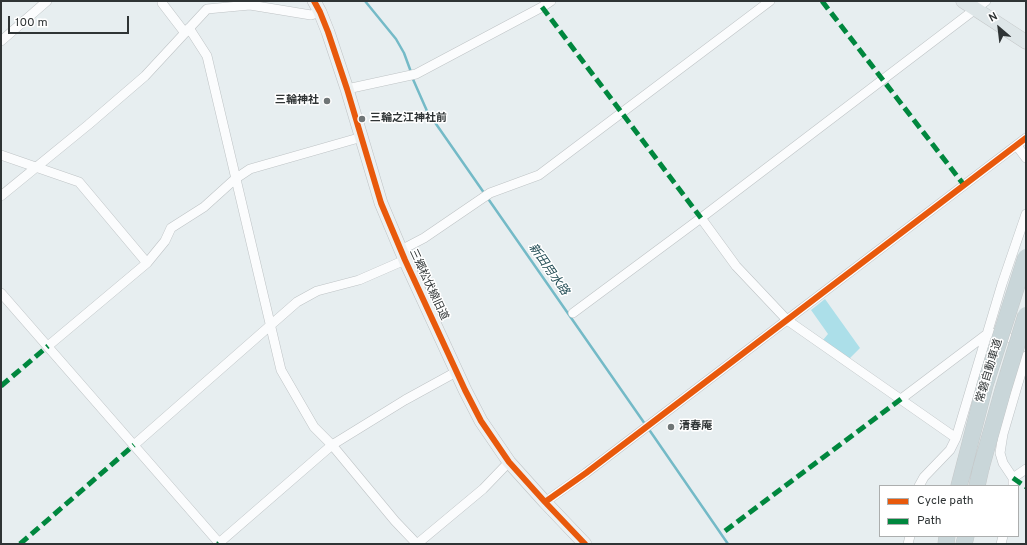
<!DOCTYPE html>
<html>
<head>
<meta charset="utf-8">
<style>
  body { margin:0 }
  #map { position:relative; width:1027px; height:545px; overflow:hidden; background:#e7eef0; font-family:Overpass,sans-serif }
  canvas { display:block }
  .frame { position:absolute; inset:0; border:2px solid #2f3435; pointer-events:none }
  .legend { position:absolute; left:879px; top:485px; width:140px; height:52px; box-sizing:border-box; background:#fff; border:1px solid #acaeae; margin:0; padding:5px 7px; list-style:none; font-size:12px; color:#2f3435 }
  .legend li { display:flex; align-items:center; gap:8px; height:20px }
  .legend b { width:20px; border:1px solid #acaeae }
  .north { position:absolute; left:979px; top:8px; width:40px; height:40px; -webkit-text-stroke:3px #fff; paint-order:stroke; rotate:332deg; font-size:11px; font-weight:700; line-height:16px; text-align:center; color:#2f3435 }
  .north::after { content:''; display:block; margin:auto; width:14px; height:18px; background:#2f3435; clip-path:polygon(50% 0,100% 100%,50% 72%,0 100%) }
  .scale { position:absolute; left:8px; top:16px; width:121px; height:18px; box-sizing:border-box; border:2px solid #2f3435; border-top:0; padding-left:5px; font-size:12px; line-height:14px; white-space:nowrap; color:#2f3435; -webkit-text-stroke:3px #fff; paint-order:stroke }
</style>
</head>
<body>
<div id="map">
<canvas width="1027" height="545"></canvas>
<div class="frame"></div>
<ul class="legend">
<li><b style="height:5px;background:#e8590c"></b>Cycle path</li>
<li><b style="height:5px;background:#00873e"></b>Path</li>
</ul>
<div class="north">N</div>
<div class="scale">100 m</div>
</div>
<script>
const context = document.querySelector('canvas').getContext('2d');
context.lineJoin = 'round';
function fill(path, color) {
  context.fillStyle = color;
  context.fill(path, 'evenodd');
}
function toPath(rows) {
  const path = new Path2D();
  for (const r of rows) {
    path.moveTo(r[0], r[1]);
    for (let i = 2; i < r.length; i += 2) path.lineTo(r[i], r[i + 1]);
  }
  return path;
}
function strokePath(path, color, width, dash) {
  context.strokeStyle = color;
  context.lineWidth = width;
  context.lineCap = dash ? 'butt' : 'round';
  context.setLineDash(dash || []);
  context.stroke(path);
}
function drawText(font, color, halo, rows, align = 'center') {
  context.font = font + ' Overpass,"Noto Sans JP",sans-serif';
  context.lineWidth = 3;
  context.setLineDash([]);
  context.textBaseline = 'middle';
  context.strokeStyle = halo;
  context.fillStyle = color;
  for (const [text, x, y, turn = 0] of rows) {
    context.save();
    context.translate(x, y);
    context.rotate((+turn || 0) * Math.PI / 180);
    context.textAlign = isNaN(turn) ? turn : align;
    if (halo) context.strokeText(text, 0, 0);
    context.fillText(text, 0, 0);
    context.restore();
  }
}
fill(toPath([
  [825,299,860,348,848,360,823,340,828,334,811,310]
]), '#acdfe9');
strokePath(toPath([
  [365,1,396,39,404,53,411,72],
  [412,77,427,111,645,424],
  [648,428,728,544]
]), '#74bac7', 2.5);
const street = toPath([
  [162,1,162,3,185,33],
  [189,28,207,56,281,370,314,427,332,445,395,521,417,544],
  [1,41,47,1],
  [347,89,416,74,542,7,551,1],
  [1017,146,1026,158],
  [1,155,79,182,147,263],
  [1,196,88,125,145,76,207,9,250,5,311,15,320,12],
  [701,218,736,266,787,320,956,438],
  [401,250,424,238,490,193,539,175,770,1],
  [1,293,220,544],
  [573,313,701,218,986,1],
  [48,346,147,263,165,241,171,228,204,207,235,179,250,169,362,137],
  [901,399,987,334,992,333,1022,341],
  [134,445,297,302,317,291,359,280,405,260],
  [1013,478,1026,469],
  [919,486,924,477,950,450,956,438,1002,284,1026,214],
  [1013,486,1013,478,1003,463,1000,453,1003,434,1026,356],
  [545,502,586,473,1026,138],
  [219,543,332,445,405,400,456,372],
  [417,544,483,489,509,462],
  [908,544,910,536],
  [1001,544,1003,536]
]);
const secondary = toPath([
  [314,1,320,12,328,32,347,89,381,203,405,260,465,390,481,421,509,462,545,502,585,544]
]);
const primary = toPath([
  [963,1,1026,42]
]);
const highway = toPath([
  [959,486,965,463],
  [977,486,981,468],
  [946,544,947,536],
  [964,544,966,536]
]);
strokePath(street, '#bec3c5', 10);
strokePath(secondary, '#bec3c5', 14);
strokePath(primary, '#c5c8c9', 15);
strokePath(highway, '#c5c8c9', 17);
strokePath(street, '#fbfcfd', 9);
strokePath(secondary, '#edf1f2', 13);
strokePath(primary, '#dee6e8', 14);
strokePath(highway, '#c9d6d9', 16);
const highwayBridge = toPath([
  [965,463,985,385,1026,257],
  [981,468,1003,390,1026,315]
]);
strokePath(highwayBridge, '#c5c8c9', 17, []);
strokePath(highwayBridge, '#c9d6d9', 16);
strokePath(toPath([
  [822,1,964,185],
  [542,7,701,218],
  [1,386,48,346],
  [1013,478,1026,487],
  [725,531,901,399],
  [20,544,134,445],
  [218,544,219,543]
]), '#00873e', 5, [10, 5]);
strokePath(toPath([
  [314,1,320,12,328,32,347,89,381,203,405,260,465,390,481,421,509,462,545,502,585,544],
  [545,502,586,473,1026,138]
]), '#e8590c', 6);
for (const [x, y, r, color] of [
  [327,101,4,"#6f7576"],
  [362,119,4,"#6f7576"],
  [671,427,4,"#6f7576"]
]) {
  const dot = new Path2D();
  dot.arc(x, y, r, 0, 2 * Math.PI);
  context.fillStyle = color;
  context.fill(dot);
  strokePath(dot, '#fff', 1.5);
}
drawText('bold 11px', '#2f3435', '#fff', [
  ["三輪神社",319,101,"right"],
  ["三輪之江神社前",370,119],
  ["清春庵",679,427]
], 'left');
drawText('11px', '#2f3435', '#fff', [
  ["三郷松伏線旧道",428,285,65],
  ["常磐自動車道",990,371,-73]
]);
drawText('italic 12px', '#204b53', '#fff', [
  ["新田用水路",548,270,55]
]);
</script>
</body>
</html>
